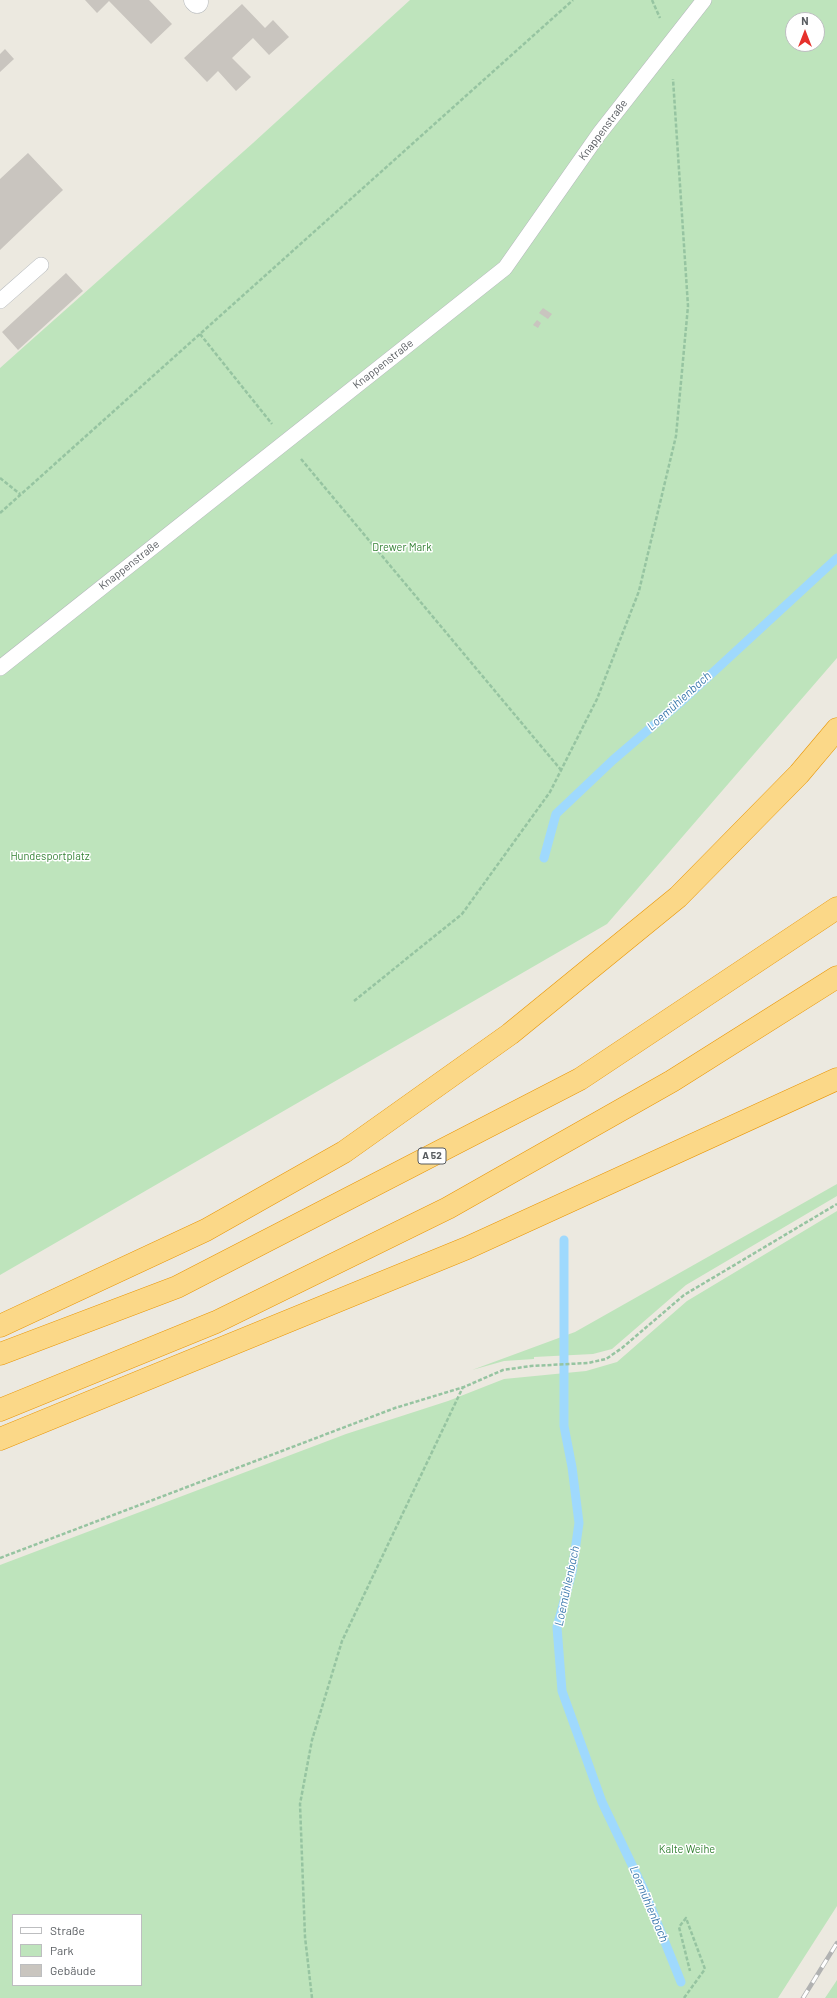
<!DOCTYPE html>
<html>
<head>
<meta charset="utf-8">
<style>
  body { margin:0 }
  #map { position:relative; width:837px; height:1998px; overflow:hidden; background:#ece9e0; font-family:Barlow,sans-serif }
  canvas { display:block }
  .legend { position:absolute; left:12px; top:1914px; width:130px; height:72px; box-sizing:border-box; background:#fff; border:1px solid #bdbec0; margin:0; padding:5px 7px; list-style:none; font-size:12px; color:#595d61 }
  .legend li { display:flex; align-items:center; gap:8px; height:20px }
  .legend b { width:20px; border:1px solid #bdbec0 }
  .north { position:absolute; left:785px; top:12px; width:40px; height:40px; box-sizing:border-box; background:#fff; border:1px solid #bdbec0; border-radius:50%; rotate:0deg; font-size:11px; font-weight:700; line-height:16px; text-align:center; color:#595d61 }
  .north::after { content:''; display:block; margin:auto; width:14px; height:18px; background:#e6312c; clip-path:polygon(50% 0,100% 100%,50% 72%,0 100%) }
</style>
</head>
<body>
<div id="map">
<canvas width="837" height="1998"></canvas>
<ul class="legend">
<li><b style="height:5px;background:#fff"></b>Straße</li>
<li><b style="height:11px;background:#bee4bc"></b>Park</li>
<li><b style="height:11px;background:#c9c5bf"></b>Gebäude</li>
</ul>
<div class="north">N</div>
</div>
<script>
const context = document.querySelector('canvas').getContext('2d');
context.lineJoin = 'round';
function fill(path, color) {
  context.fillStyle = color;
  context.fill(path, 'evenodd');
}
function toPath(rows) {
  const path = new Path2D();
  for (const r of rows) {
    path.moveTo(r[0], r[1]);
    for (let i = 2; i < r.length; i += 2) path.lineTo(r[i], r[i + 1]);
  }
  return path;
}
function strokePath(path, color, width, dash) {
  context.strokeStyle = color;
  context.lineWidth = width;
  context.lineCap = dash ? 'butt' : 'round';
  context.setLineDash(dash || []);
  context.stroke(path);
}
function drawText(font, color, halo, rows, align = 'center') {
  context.font = font + ' Barlow,sans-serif';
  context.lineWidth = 3;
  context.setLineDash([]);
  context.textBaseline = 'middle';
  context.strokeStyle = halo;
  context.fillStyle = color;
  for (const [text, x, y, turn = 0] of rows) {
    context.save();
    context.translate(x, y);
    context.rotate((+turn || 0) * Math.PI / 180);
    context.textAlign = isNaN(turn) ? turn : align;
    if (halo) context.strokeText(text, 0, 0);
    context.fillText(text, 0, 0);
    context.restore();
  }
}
fill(toPath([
  [410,0,837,0,837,658,607,924,0,1275,0,368,253,143],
  [793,20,817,20,817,44,793,44],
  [837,1184,837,1196,686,1285,612,1349,593,1354,534,1357,534,1359,504,1361,472,1370,575,1332],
  [837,1211,837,1906,778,1998,0,1998,0,1565,346,1434,448,1401,504,1379,586,1371,617,1362,687,1301],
  [13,1915,141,1915,141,1985,13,1985],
  [837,1980,837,1998,825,1998]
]), '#bee4bc');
strokePath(toPath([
  [544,858,556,814,613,760,683,700,837,558],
  [564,1240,564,1426,572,1467,579,1523,572,1572,557,1627,562,1691,602,1802,644,1890,681,1982]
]), '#9fd9fd', 9);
fill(toPath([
  [85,0,149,0,172,24,151,44,109,1,97,13],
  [242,4,265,28,273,20,289,37,269,55,253,38,232,58,251,77,236,91,218,71,207,82,184,58],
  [5,49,14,59,0,72,0,54],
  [28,153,63,190,0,250,0,179],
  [66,273,83,291,18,350,2,332],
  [543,308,552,314,548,319,539,313],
  [537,320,541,323,538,328,533,325]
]), '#c9c5bf');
const service = toPath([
  [0,301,41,265],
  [0,668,505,268,599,134,704,0]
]);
const minor = toPath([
  [195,0,197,2]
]);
const motorway = toPath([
  [0,1326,206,1230,344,1152,510,1034,678,897,799,774,837,729],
  [0,1354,177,1287,580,1079,837,908],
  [0,1410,216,1322,448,1208,672,1081,837,977],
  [0,1439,467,1248,837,1079]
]);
strokePath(service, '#b3b7bb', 16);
strokePath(minor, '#b3b7bb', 23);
strokePath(motorway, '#e89504', 23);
strokePath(toPath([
  [652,0,660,18],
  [200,334,272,424],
  [301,459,561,770],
  [0,478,20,494],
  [0,513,573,0],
  [354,1001,462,914,550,792,597,699,639,591,676,436,688,306,673,79],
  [0,1558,395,1408,464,1387,503,1370,531,1366,588,1363,606,1359,622,1348,684,1295,837,1204],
  [312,1998,305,1937,300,1804,312,1740,342,1641,463,1387],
  [684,1998,705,1969,686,1918,679,1927,690,1971]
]), '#96c4a1', 2.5, [4, 2]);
strokePath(service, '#fff', 15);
strokePath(minor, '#fff', 22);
strokePath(motorway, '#fbd888', 22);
const rail = toPath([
  [803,1998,837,1943]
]);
strokePath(rail, '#b1b2b2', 4.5);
strokePath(rail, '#fff', 3, [9]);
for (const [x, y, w] of [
  [432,1156,28]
]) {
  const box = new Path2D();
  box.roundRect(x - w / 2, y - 8, w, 16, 3);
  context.fillStyle = '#fff';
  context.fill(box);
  strokePath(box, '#595d61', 1);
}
drawText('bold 10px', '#595d61', null, [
  ["A 52",432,1156]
]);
drawText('11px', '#595d61', '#fff', [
  ["Knappenstraße",603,130,-53],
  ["Knappenstraße",383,364,-38],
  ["Knappenstraße",129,565,-38]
]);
drawText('11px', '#368336', '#fff', [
  ["Drewer Mark",402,547],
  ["Hundesportplatz",50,856],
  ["Kalte Weihe",687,1849]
]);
drawText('italic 12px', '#3d7aae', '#fff', [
  ["Loemühlenbach",679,701,-42],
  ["Loemühlenbach",567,1586,-78],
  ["Loemühlenbach",649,1904,67]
]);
</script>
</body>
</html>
